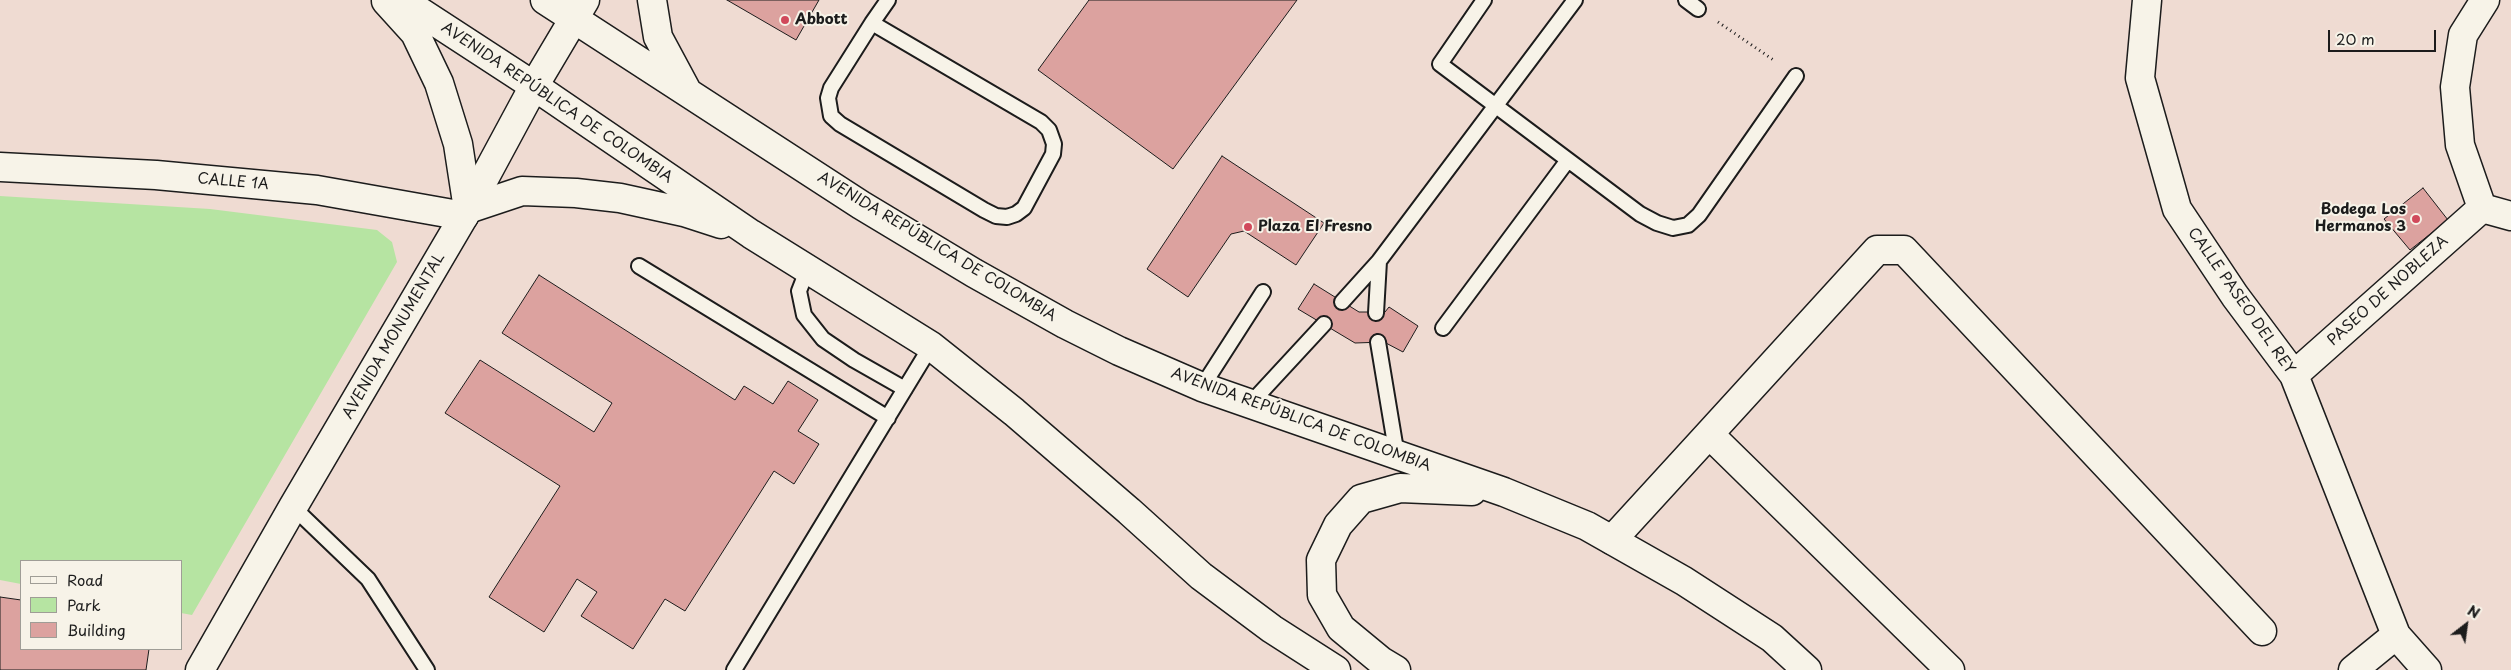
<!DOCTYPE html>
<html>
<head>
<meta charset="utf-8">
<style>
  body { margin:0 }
  #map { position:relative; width:2511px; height:670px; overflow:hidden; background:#efdbd2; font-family:"Playpen Sans",sans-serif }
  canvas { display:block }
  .legend { position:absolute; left:20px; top:560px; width:162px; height:90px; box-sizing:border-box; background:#f7f3e8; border:1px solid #9f9d96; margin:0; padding:6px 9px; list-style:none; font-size:15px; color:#1c1c1c }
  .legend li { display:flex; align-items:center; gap:10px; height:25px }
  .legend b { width:25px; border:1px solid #9f9d96 }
  .north { position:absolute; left:2441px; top:600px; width:50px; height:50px; -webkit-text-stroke:4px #f7f3e8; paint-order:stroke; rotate:30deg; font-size:14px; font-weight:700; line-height:20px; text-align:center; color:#1c1c1c }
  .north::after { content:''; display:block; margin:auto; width:18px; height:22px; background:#1c1c1c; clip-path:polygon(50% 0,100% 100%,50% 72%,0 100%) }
  .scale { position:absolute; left:2328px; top:30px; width:108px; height:22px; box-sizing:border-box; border:2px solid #1c1c1c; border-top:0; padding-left:6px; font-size:15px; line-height:18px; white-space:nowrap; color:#1c1c1c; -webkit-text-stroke:4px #f7f3e8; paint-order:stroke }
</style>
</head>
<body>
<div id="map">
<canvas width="2511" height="670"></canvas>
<ul class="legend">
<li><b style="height:6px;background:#f7f3e8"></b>Road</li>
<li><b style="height:14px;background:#b6e4a2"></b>Park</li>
<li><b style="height:14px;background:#dca29f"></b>Building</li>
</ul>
<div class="north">N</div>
<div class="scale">20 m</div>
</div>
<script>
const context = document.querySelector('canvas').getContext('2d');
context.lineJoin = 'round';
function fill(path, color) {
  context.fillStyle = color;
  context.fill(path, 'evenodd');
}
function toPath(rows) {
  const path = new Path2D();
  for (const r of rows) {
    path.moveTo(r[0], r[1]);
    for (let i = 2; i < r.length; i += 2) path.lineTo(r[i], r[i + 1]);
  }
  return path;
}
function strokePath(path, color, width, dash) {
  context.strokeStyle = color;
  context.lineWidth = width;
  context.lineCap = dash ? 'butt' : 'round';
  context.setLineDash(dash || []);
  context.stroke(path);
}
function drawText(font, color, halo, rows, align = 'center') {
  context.font = font + ' "Playpen Sans",sans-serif';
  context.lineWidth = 4;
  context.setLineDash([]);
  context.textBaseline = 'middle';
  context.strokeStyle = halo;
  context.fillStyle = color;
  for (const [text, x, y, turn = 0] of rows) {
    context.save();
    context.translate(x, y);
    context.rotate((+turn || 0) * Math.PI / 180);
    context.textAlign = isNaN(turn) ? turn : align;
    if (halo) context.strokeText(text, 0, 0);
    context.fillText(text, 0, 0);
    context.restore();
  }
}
fill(toPath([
  [0,196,210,209,377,230,392,242,397,262,192,615,181,613,181,561,21,561,21,584,0,580]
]), '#b6e4a2');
const building = toPath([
  [727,0,819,0,796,40,727,0],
  [1089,0,1297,0,1173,169,1038,70,1089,0],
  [1222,156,1324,223,1296,265,1244,231,1231,234,1188,297,1147,269,1222,156],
  [2423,188,2448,220,2410,250,2384,219,2423,188],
  [539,275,735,400,744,386,773,404,788,381,818,400,798,431,819,444,794,484,774,471,685,611,665,599,633,649,581,616,597,592,577,579,544,632,489,597,560,486,445,413,480,360,594,432,612,403,502,333,539,275],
  [1314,284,1359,312,1385,312,1389,307,1418,326,1403,352,1384,342,1355,343,1298,309,1314,284],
  [0,597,21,600,21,649,149,649,146,670,0,670,0,597]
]);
fill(building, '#dca29f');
strokePath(building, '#1c1c1c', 1);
const lane = toPath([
  [1484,0,1440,64,1640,214,1657,223,1673,228,1688,225,1699,215,1796,76],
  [1686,0,1698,9],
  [872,23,1041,122,1049,130,1054,144,1053,154,1024,208,1016,214,1007,217,996,216,984,210,840,124,831,116,828,98,831,88,872,23,888,0],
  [639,266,888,418],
  [808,268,799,291,804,315,823,339,854,360,905,389],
  [1342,302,1379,261,1575,0],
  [1376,313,1379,261],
  [1443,328,1568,160],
  [1378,342,1397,456],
  [1202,387,1263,292],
  [1250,404,1324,324],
  [293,507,368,579,427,670],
  [734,670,931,346]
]);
const street = toPath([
  [2147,0,2140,78,2177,209,2235,296,2294,375,2396,635,2427,670],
  [0,167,156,175,317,190,464,216],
  [2482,208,2460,145,2455,87,2463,35,2485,0],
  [2482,208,2511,216],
  [2294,375,2482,208],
  [1612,540,1709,434],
  [1950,670,1709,434,1877,250,1904,250,2262,631],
  [2353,670,2396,635]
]);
const secondary = toPath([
  [200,670,293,507,464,216,534,86,585,0]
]);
const primary = toPath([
  [402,0,534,86,751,234,931,346,1014,412,1129,511,1201,576,1272,629,1336,670],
  [545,0,861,205,974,273,1065,324,1119,351,1202,387,1504,492,1587,526,1684,581,1772,638,1807,670],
  [652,0,658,37,687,91],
  [386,1,415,33,439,83,458,144,468,209,522,191,576,193,620,198,684,212,721,224],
  [1396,670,1381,661,1341,628,1322,595,1321,560,1338,525,1361,499,1400,488,1472,491]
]);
strokePath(lane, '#1c1c1c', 18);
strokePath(street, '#1c1c1c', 31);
strokePath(secondary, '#1c1c1c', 31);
strokePath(primary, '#1c1c1c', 31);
strokePath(toPath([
  [1718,22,1775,61]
]), '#1c1c1c', 3, [1, 4]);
strokePath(lane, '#f7f3e8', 14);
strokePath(street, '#f7f3e8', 28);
strokePath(secondary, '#f7f3e8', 28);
strokePath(primary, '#f7f3e8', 28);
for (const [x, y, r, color] of [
  [785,20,5,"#d1495b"],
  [2416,219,5,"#d1495b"],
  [1248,227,5,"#d1495b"]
]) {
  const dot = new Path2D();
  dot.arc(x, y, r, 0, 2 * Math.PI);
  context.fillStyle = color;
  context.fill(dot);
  strokePath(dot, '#f7f3e8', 2);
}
drawText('bold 15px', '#1c1c1c', '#f7f3e8', [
  ["Abbott",795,20],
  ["Bodega Los",2406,210,"right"],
  ["Hermanos 3",2406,227,"right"],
  ["Plaza El Fresno",1258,227]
], 'left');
drawText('15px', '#1c1c1c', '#f7f3e8', [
  ["AVENIDA REPÚBLICA DE COLOMBIA",557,103,34],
  ["CALLE 1A",233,182,5],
  ["AVENIDA REPÚBLICA DE COLOMBIA",937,247,31],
  ["PASEO DE NOBLEZA",2388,291,-42],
  ["CALLE PASEO DEL REY",2241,301,55],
  ["AVENIDA MONUMENTAL",394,336,-60],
  ["AVENIDA REPÚBLICA DE COLOMBIA",1301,420,20]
]);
</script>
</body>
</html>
